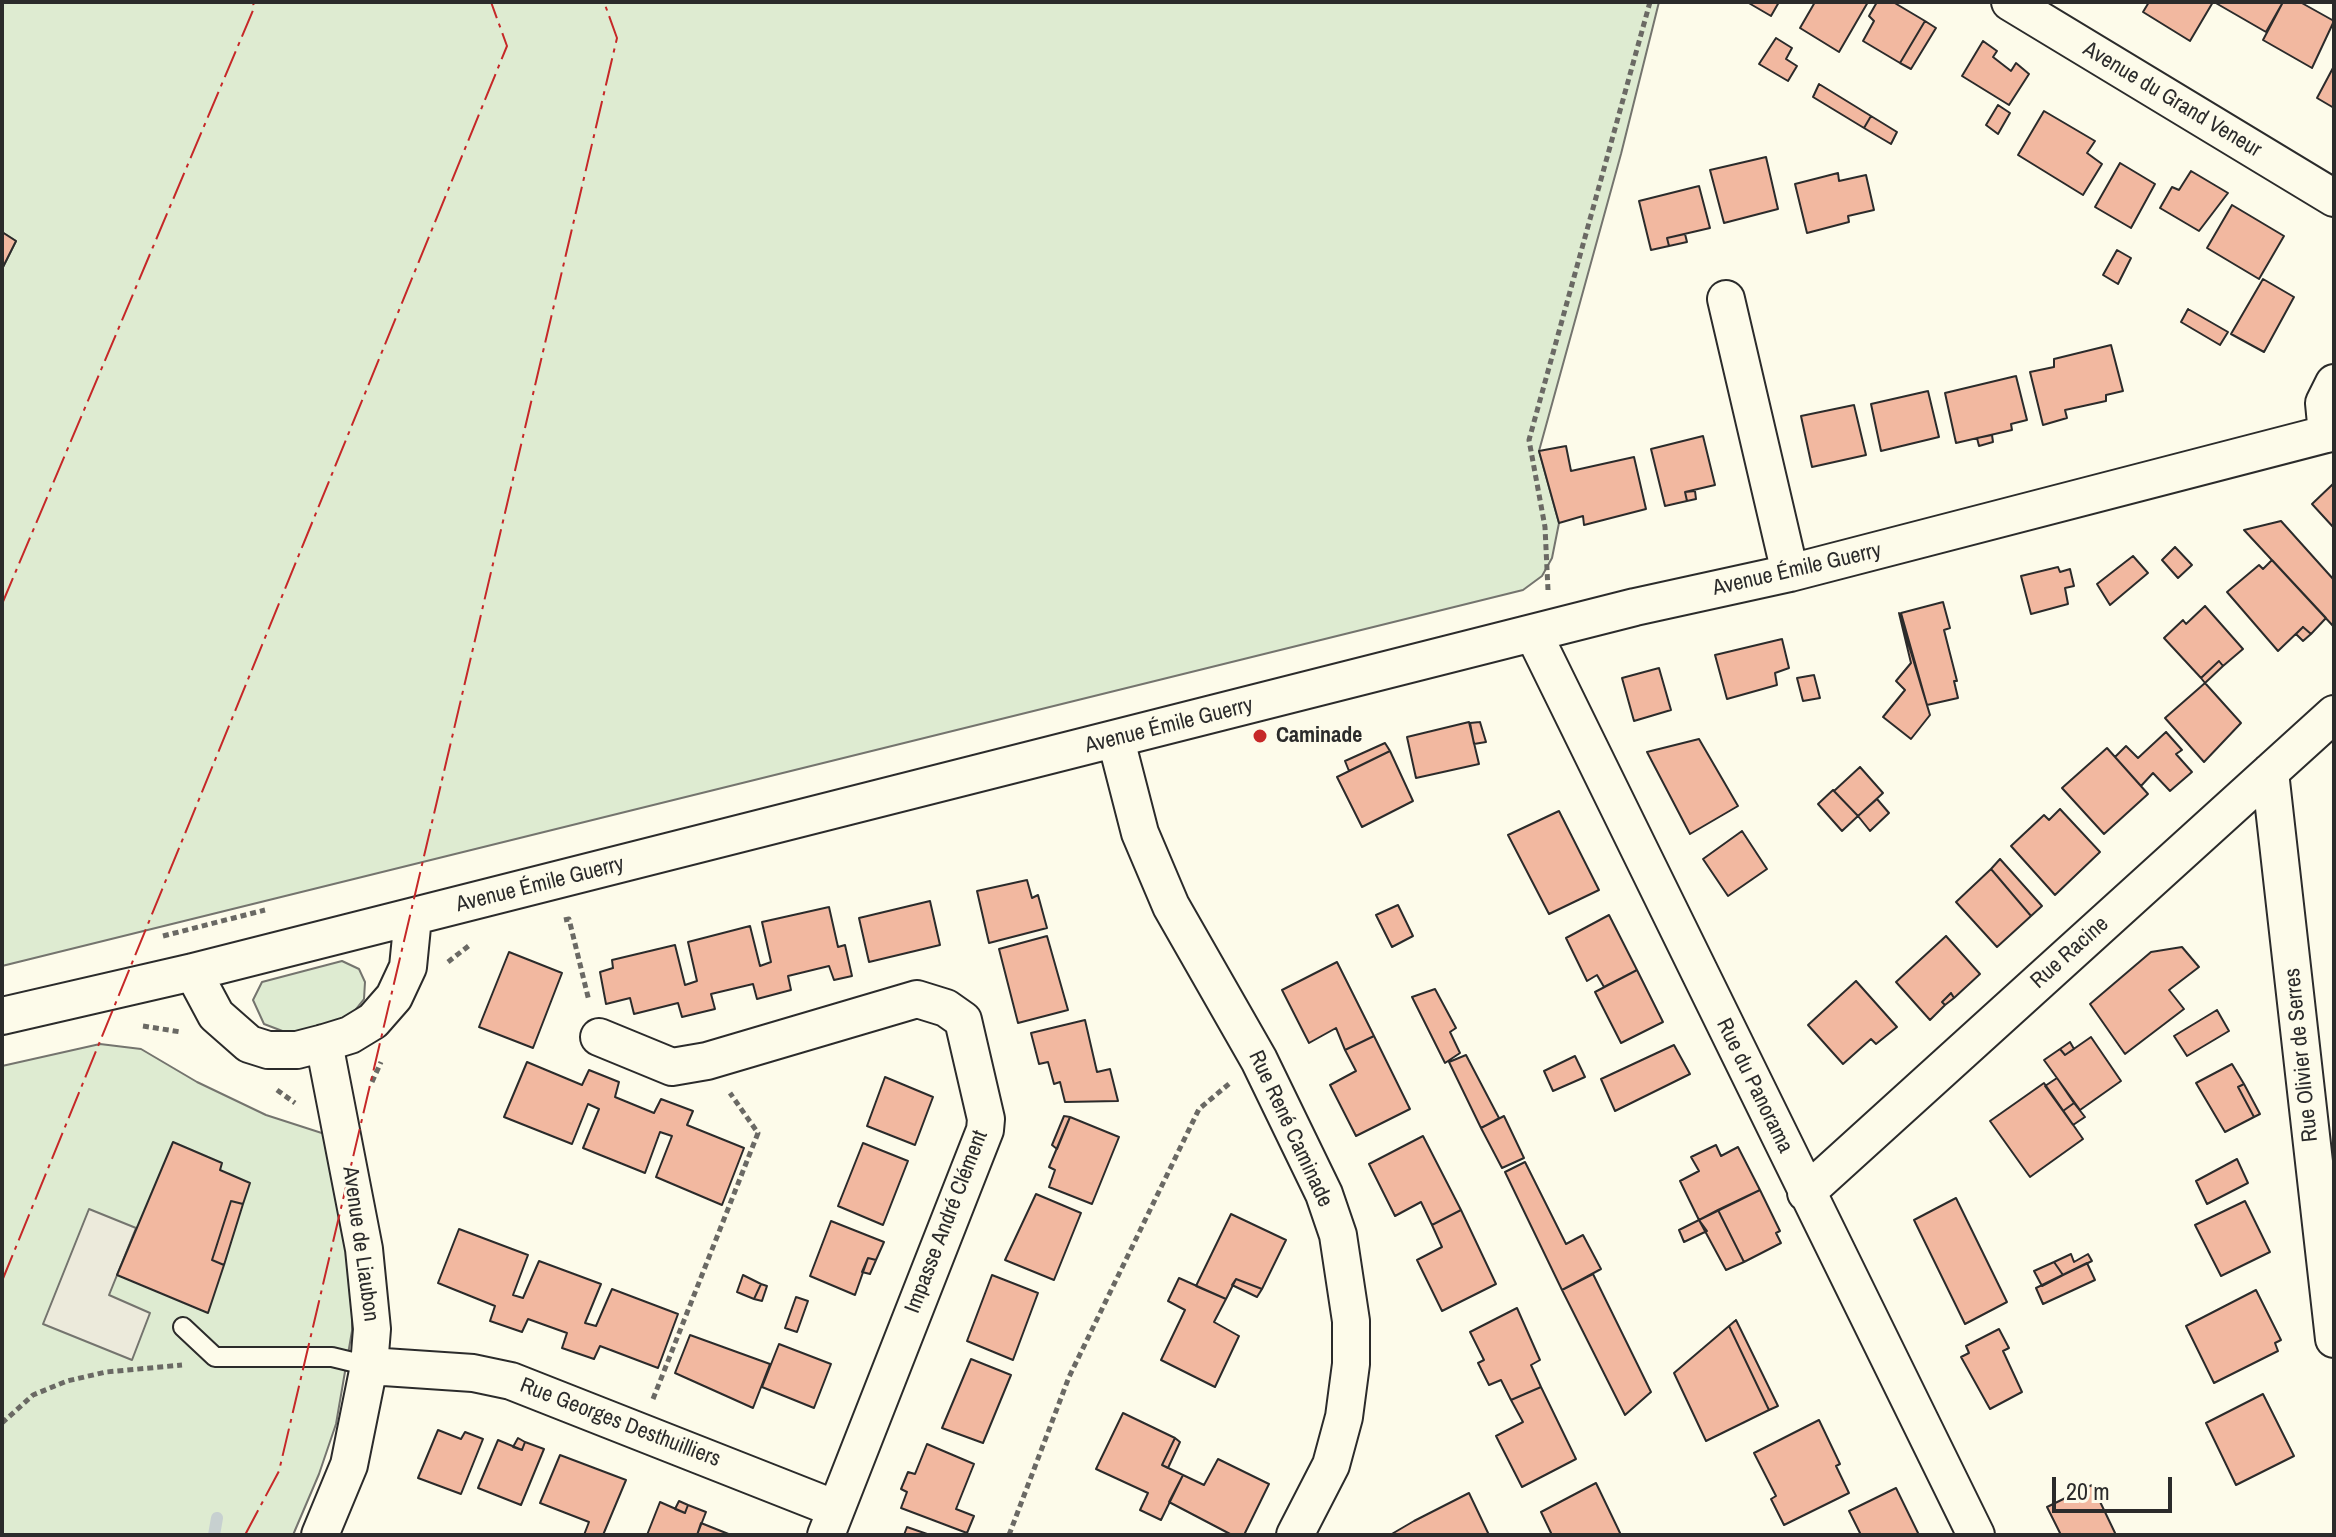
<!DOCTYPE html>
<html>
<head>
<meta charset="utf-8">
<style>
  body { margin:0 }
  #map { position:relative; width:2336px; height:1537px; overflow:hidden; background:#fdfbea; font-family:"Archivo Narrow",sans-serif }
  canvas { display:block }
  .frame { position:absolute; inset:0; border:4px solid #2b2b2b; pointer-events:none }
  .scale { position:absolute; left:2052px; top:1477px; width:120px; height:36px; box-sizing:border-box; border:4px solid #2b2b2b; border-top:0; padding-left:10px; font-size:24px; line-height:28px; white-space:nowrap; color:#2b2b2b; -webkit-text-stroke:6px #fdfbea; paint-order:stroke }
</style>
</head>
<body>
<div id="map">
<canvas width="2336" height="1537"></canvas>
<div class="frame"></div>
<div class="scale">20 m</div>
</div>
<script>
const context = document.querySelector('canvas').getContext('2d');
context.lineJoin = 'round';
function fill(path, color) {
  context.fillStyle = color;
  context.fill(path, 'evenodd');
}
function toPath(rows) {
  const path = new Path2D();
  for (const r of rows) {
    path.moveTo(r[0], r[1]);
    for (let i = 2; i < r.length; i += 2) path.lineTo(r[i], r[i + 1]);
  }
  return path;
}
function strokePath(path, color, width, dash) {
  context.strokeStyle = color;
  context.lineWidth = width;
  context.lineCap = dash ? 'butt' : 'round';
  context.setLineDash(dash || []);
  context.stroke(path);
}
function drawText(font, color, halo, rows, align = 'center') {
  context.font = font + ' "Archivo Narrow",sans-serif';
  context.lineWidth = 6;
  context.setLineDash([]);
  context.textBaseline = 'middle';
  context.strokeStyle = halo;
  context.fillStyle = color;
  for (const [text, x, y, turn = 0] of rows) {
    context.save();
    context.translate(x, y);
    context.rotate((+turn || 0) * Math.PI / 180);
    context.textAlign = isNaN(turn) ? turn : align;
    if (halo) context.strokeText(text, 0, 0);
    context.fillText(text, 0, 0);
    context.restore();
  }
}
const green = toPath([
  [2,2,1659,2,1621,154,1539,451,1559,523,1552,558,1542,576,1523,590,2,966,2,269,16,241,2,232,2,2],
  [342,961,359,969,365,982,364,999,352,1014,309,1032,285,1032,264,1024,253,1000,262,982,342,961],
  [100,1044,141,1049,197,1082,266,1115,331,1136,352,1280,352,1331,336,1424,319,1474,293,1535,2,1535,2,1066,100,1044]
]);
fill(green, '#deebd1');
strokePath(green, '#74746e', 2);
const parking = toPath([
  [89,1209,136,1228,109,1295,150,1313,132,1360,43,1324,89,1209]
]);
fill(parking, '#eceadb');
strokePath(parking, '#74746e', 2);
strokePath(toPath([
  [214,1535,217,1518]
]), '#c7d0d0', 12);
const building = toPath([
  [1747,2,1779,2,1771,16,1747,2],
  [1815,2,1868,2,1839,52,1800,28,1815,2],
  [1877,2,1893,2,1925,21,1900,63,1863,41,1874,21,1869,16,1877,2],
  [2149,2,2213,2,2190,41,2143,12,2149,2],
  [2214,2,2283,2,2266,32,2214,2],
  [2283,2,2300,2,2334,21,2312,68,2263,40,2283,2],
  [1925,21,1936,28,1911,69,1900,63,1925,21],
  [1776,38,1792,48,1786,59,1797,66,1788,81,1759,64,1776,38],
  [1983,41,1997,51,1993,57,2011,71,2016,63,2029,74,2009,105,1962,76,1983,41],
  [2334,66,2334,108,2317,98,2334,66],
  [1819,84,1871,116,1864,128,1813,97,1819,84],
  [1998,105,2010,113,1998,134,1986,125,1998,105],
  [2044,111,2095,141,2087,153,2102,164,2083,195,2018,155,2044,111],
  [1871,116,1897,132,1891,144,1864,128,1871,116],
  [1766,157,1778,209,1724,223,1710,170,1766,157],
  [2120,163,2155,184,2131,228,2095,207,2120,163],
  [2191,171,2228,193,2199,231,2160,208,2172,187,2179,190,2191,171],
  [1838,173,1839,181,1866,175,1874,210,1848,216,1849,222,1807,233,1795,184,1838,173],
  [1699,186,1710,228,1667,238,1669,246,1651,250,1639,201,1699,186],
  [2232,205,2284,236,2259,279,2207,248,2232,205],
  [2,232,16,241,2,269,2,232],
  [1685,234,1687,242,1669,246,1667,238,1685,234],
  [2117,250,2131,258,2118,284,2103,275,2117,250],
  [2263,279,2294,297,2264,352,2231,334,2263,279],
  [2188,309,2228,332,2220,345,2181,322,2188,309],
  [2111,345,2123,391,2106,395,2106,401,2065,410,2067,418,2043,425,2030,372,2054,367,2054,359,2111,345],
  [2016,376,2027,420,2011,424,2012,430,1956,443,1945,393,2016,376],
  [1928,391,1939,437,1881,451,1871,404,1928,391],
  [1854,405,1866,455,1812,467,1801,416,1854,405],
  [1992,435,1993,442,1979,446,1977,438,1992,435],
  [1703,436,1715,485,1685,492,1687,501,1665,506,1651,449,1703,436],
  [1566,446,1571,471,1634,457,1646,509,1584,525,1583,516,1559,523,1539,451,1566,446],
  [2334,483,2334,528,2312,504,2334,483],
  [1695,491,1696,499,1687,501,1685,492,1695,491],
  [2281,521,2334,580,2334,627,2244,530,2281,521],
  [2175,547,2192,565,2178,578,2162,560,2175,547],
  [2133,556,2148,573,2110,605,2097,584,2133,556],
  [2272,560,2326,618,2311,634,2303,627,2278,651,2227,592,2259,565,2263,569,2272,560],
  [2058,567,2060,572,2070,569,2074,586,2065,588,2068,604,2031,614,2021,576,2058,567],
  [1943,602,1950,628,1944,630,1957,681,1954,681,1958,698,1927,705,1901,613,1943,602],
  [2205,606,2243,649,2223,666,2219,661,2201,678,2164,638,2183,620,2186,624,2205,606],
  [1899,613,1930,715,1911,739,1883,717,1905,690,1896,681,1911,663,1899,613],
  [2303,627,2311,634,2303,641,2296,634,2303,627],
  [1782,639,1789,668,1775,673,1777,685,1727,699,1715,655,1782,639],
  [2219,661,2223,666,2205,683,2201,678,2219,661],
  [1659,668,1671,710,1634,721,1622,678,1659,668],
  [1814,675,1820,698,1803,701,1797,678,1814,675],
  [2205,683,2241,723,2204,762,2165,718,2205,683],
  [1469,722,1479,764,1416,778,1407,737,1469,722],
  [1480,722,1486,742,1474,744,1470,723,1480,722],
  [2166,732,2182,750,2176,754,2192,772,2170,791,2153,773,2141,786,2115,757,2126,746,2138,758,2166,732],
  [1699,739,1738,806,1690,834,1647,752,1699,739],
  [1385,743,1390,751,1349,771,1345,761,1385,743],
  [2107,748,2148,794,2104,834,2062,788,2107,748],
  [1390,751,1413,801,1362,827,1337,777,1390,751],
  [1860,767,1883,793,1858,816,1834,791,1860,767],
  [1833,790,1858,816,1842,831,1818,804,1833,790],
  [1877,799,1889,813,1870,831,1858,816,1877,799],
  [2060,809,2100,852,2055,895,2011,846,2044,815,2049,820,2060,809],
  [1559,811,1599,890,1549,914,1508,835,1559,811],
  [1742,831,1767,869,1728,896,1703,859,1742,831],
  [2000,859,2042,906,2031,916,1991,869,2000,859],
  [1991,869,2031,916,1997,947,1956,902,1991,869],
  [1027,880,1032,898,1038,895,1047,928,989,943,977,891,1027,880],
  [930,901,940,945,869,962,859,918,930,901],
  [1398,905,1413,936,1392,947,1376,915,1398,905],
  [829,907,838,947,845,945,852,976,834,980,829,966,788,976,791,990,757,999,753,984,711,994,715,1009,682,1017,678,1003,634,1014,630,998,606,1004,600,972,613,968,612,960,675,945,685,985,697,981,688,942,750,926,760,966,771,962,762,922,829,907],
  [1609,915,1637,970,1604,987,1597,975,1587,981,1566,938,1609,915],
  [1047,936,1068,1010,1018,1023,999,949,1047,936],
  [1946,936,1980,974,1954,998,1951,993,1942,1002,1945,1005,1930,1020,1896,982,1946,936],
  [2182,947,2199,967,2169,990,2184,1009,2125,1054,2090,1004,2151,952,2182,947],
  [509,952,562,973,533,1048,479,1027,509,952],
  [1337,962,1374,1036,1345,1050,1336,1028,1309,1043,1282,990,1337,962],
  [1637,970,1663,1022,1621,1043,1595,992,1637,970],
  [1856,981,1897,1027,1876,1044,1871,1039,1843,1064,1808,1025,1856,981],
  [1435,989,1456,1028,1450,1032,1460,1053,1445,1063,1412,997,1435,989],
  [1951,993,1954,998,1945,1005,1942,1002,1951,993],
  [2217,1010,2229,1031,2187,1056,2174,1036,2217,1010],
  [1085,1020,1097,1072,1110,1069,1118,1101,1065,1102,1060,1082,1054,1084,1048,1062,1039,1064,1031,1033,1085,1020],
  [1374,1036,1410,1109,1356,1136,1330,1085,1356,1071,1345,1050,1374,1036],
  [2091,1037,2121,1081,2080,1110,2044,1060,2060,1049,2065,1055,2091,1037],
  [2070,1042,2074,1049,2065,1055,2060,1049,2070,1042],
  [1674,1045,1690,1074,1615,1111,1601,1079,1674,1045],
  [1466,1055,1499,1118,1481,1128,1449,1062,1466,1055],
  [1575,1056,1585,1077,1553,1091,1544,1071,1575,1056],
  [527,1062,582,1085,589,1070,619,1082,615,1097,654,1113,661,1099,693,1111,687,1125,744,1148,722,1205,656,1177,672,1136,660,1132,645,1173,583,1148,599,1109,588,1104,572,1144,504,1117,527,1062],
  [2232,1064,2244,1084,2238,1087,2254,1117,2225,1132,2196,1083,2232,1064],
  [885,1077,933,1097,915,1145,867,1126,885,1077],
  [2057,1078,2074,1103,2063,1111,2045,1086,2057,1078],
  [2044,1083,2083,1139,2030,1177,1990,1121,2044,1083],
  [2244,1084,2260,1114,2254,1117,2238,1087,2244,1084],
  [2074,1103,2085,1117,2073,1125,2063,1111,2074,1103],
  [1064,1116,1070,1117,1057,1149,1052,1145,1064,1116],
  [1504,1116,1524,1158,1502,1168,1481,1128,1504,1116],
  [1070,1117,1119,1137,1092,1204,1049,1187,1055,1170,1049,1167,1070,1117],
  [1423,1136,1461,1210,1432,1225,1421,1202,1395,1216,1369,1164,1423,1136],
  [173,1142,222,1163,220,1170,250,1183,243,1204,231,1201,212,1260,224,1265,208,1313,117,1275,173,1142],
  [863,1143,908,1161,883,1225,838,1206,863,1143],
  [1716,1145,1721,1156,1738,1147,1760,1190,1699,1220,1680,1181,1699,1171,1691,1157,1716,1145],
  [2237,1159,2248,1183,2207,1204,2196,1181,2237,1159],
  [1525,1162,1566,1244,1583,1235,1601,1269,1562,1290,1505,1172,1525,1162],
  [1760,1190,1780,1231,1776,1233,1781,1243,1744,1262,1718,1210,1760,1190],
  [1036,1194,1081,1213,1054,1280,1005,1260,1036,1194],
  [1956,1198,2007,1302,1965,1324,1914,1220,1956,1198],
  [231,1201,243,1204,224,1265,212,1260,231,1201],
  [2245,1201,2270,1252,2221,1276,2195,1225,2245,1201],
  [1461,1210,1496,1284,1442,1311,1417,1260,1442,1247,1432,1225,1461,1210],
  [1718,1210,1744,1262,1726,1270,1699,1220,1718,1210],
  [1231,1214,1286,1240,1262,1289,1236,1279,1226,1299,1196,1286,1231,1214],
  [1699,1220,1707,1231,1684,1242,1679,1230,1699,1220],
  [831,1221,884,1242,876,1260,868,1258,855,1295,810,1276,831,1221],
  [459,1229,528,1255,513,1295,523,1298,539,1261,601,1284,585,1323,596,1326,612,1289,678,1314,658,1368,600,1346,594,1359,562,1348,567,1333,528,1319,522,1332,490,1321,495,1306,438,1283,459,1229],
  [2071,1254,2074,1262,2088,1254,2092,1261,2063,1275,2054,1262,2071,1254],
  [868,1258,876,1260,870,1274,862,1272,868,1258],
  [2054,1262,2063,1275,2042,1286,2034,1271,2054,1262],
  [2087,1263,2095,1280,2043,1304,2036,1288,2087,1263],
  [1593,1274,1651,1392,1625,1415,1562,1290,1593,1274],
  [743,1275,761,1284,754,1299,737,1292,743,1275],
  [992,1275,1038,1293,1013,1360,967,1341,992,1275],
  [1179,1278,1226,1299,1214,1322,1239,1336,1215,1387,1161,1360,1185,1310,1168,1301,1179,1278],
  [1236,1279,1262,1289,1257,1297,1232,1285,1236,1279],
  [761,1284,767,1286,762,1301,754,1299,761,1284],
  [2256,1290,2281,1340,2275,1343,2278,1351,2214,1383,2186,1326,2256,1290],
  [796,1297,808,1301,797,1332,785,1328,796,1297],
  [1517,1308,1540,1360,1531,1365,1541,1387,1511,1400,1501,1380,1489,1385,1478,1363,1484,1360,1470,1332,1517,1308],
  [1736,1320,1778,1406,1769,1410,1729,1326,1736,1320],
  [1729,1326,1769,1410,1706,1441,1674,1373,1729,1326],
  [1999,1329,2009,1348,2003,1351,2022,1392,1990,1409,1961,1357,1969,1353,1966,1346,1999,1329],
  [690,1335,770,1364,753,1408,675,1373,690,1335],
  [779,1344,831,1364,814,1408,762,1387,779,1344],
  [971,1359,1011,1375,983,1443,942,1428,971,1359],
  [1541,1387,1576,1459,1522,1487,1496,1436,1523,1422,1511,1400,1541,1387],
  [2263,1394,2294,1456,2236,1485,2206,1423,2263,1394],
  [1123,1413,1175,1438,1162,1465,1183,1475,1161,1520,1140,1510,1148,1493,1096,1469,1123,1413],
  [1819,1420,1840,1464,1836,1466,1849,1493,1784,1525,1771,1499,1776,1496,1754,1453,1819,1420],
  [438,1430,461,1439,465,1432,483,1439,461,1494,418,1478,438,1430],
  [518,1438,525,1442,522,1450,513,1447,518,1438],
  [1175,1438,1180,1442,1168,1468,1162,1465,1175,1438],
  [498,1440,522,1450,525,1442,544,1449,521,1505,478,1488,498,1440],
  [927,1444,974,1464,956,1509,974,1516,967,1533,901,1508,907,1492,901,1489,908,1472,915,1474,927,1444],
  [560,1455,626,1480,603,1535,584,1535,589,1522,540,1503,560,1455],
  [1218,1459,1269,1484,1244,1535,1232,1535,1169,1502,1183,1475,1204,1485,1218,1459],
  [1596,1483,1621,1535,1552,1535,1541,1512,1596,1483],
  [2092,1485,2116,1535,2061,1535,2047,1507,2092,1485],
  [1896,1488,1919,1535,1861,1535,1849,1511,1896,1488],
  [1469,1493,1489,1535,1390,1535,1414,1521,1469,1493],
  [679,1501,688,1505,685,1513,675,1509,679,1501],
  [660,1502,685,1513,688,1505,706,1512,697,1535,647,1535,660,1502],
  [701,1523,731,1535,697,1535,701,1523],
  [907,1527,930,1535,904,1535,907,1527]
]);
fill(building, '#f2b8a0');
strokePath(building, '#2b2b2b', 2);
const service = toPath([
  [183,1327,215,1357,332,1357,369,1366]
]);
const minor = toPath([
  [2010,2,2334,198],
  [1726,299,1790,573],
  [2327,434,2324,403,2334,383],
  [1534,635,1976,1535],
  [1116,740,1140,833,1171,906,1259,1060,1324,1194,1338,1235,1351,1321,1351,1364,1344,1417,1331,1465,1295,1535],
  [2270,772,2334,1339],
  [193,972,216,1015,249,1044,268,1050,297,1050,324,1043,350,1035,373,1021,394,997,408,967,413,917],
  [2,1016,193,972,1635,607,1790,573,2334,432],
  [599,1037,672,1067,707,1061,917,999,946,1008,963,1020,986,1119,985,1130,826,1535],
  [1806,1193,2334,714],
  [369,1366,473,1373,511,1381,836,1509],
  [320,1535,349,1465,369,1366,372,1329,364,1249,324,1043]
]);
strokePath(service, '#2b2b2b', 22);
strokePath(minor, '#2b2b2b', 40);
strokePath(toPath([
  [1548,590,1545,527,1529,440,1650,2],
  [564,920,569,919,589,1001],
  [163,936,265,910],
  [448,962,471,944],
  [143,1026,181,1032],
  [372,1082,381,1062],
  [277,1090,295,1103],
  [653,1399,758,1133,730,1093],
  [2,1423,33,1395,67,1381,106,1372,182,1365],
  [1009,1535,1069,1377,1199,1109,1230,1083]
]), '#6a6964', 5, [6, 4]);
strokePath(service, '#fdfbea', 18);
strokePath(minor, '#fdfbea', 36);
strokePath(toPath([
  [2,604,254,8,253,2],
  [2,1281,507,46,491,2],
  [245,1535,279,1471,617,38,604,2]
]), '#c62828', 2, [28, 6, 4, 6]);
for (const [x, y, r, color] of [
  [1260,736,8,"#c62828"]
]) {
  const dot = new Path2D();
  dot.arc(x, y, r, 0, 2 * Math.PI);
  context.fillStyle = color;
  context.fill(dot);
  strokePath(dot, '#fdfbea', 3);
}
drawText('22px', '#2b2b2b', '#fdfbea', [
  ["Avenue du Grand Veneur",2172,100,31],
  ["Avenue Émile Guerry",1797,570,-13],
  ["Avenue Émile Guerry",1169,726,-14],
  ["Avenue Émile Guerry",540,885,-14],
  ["Rue Racine",2070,953,-42],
  ["Rue Olivier de Serres",2302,1055,-96],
  ["Rue du Panorama",1754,1086,64],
  ["Rue René Caminade",1290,1129,65],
  ["Impasse André Clément",947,1222,-69],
  ["Avenue de Liaubon",360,1244,82],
  ["Rue Georges Desthuilliers",620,1423,21]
]);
drawText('bold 22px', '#2b2b2b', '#fdfbea', [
  ["Caminade",1276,736]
], 'left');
</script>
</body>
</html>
